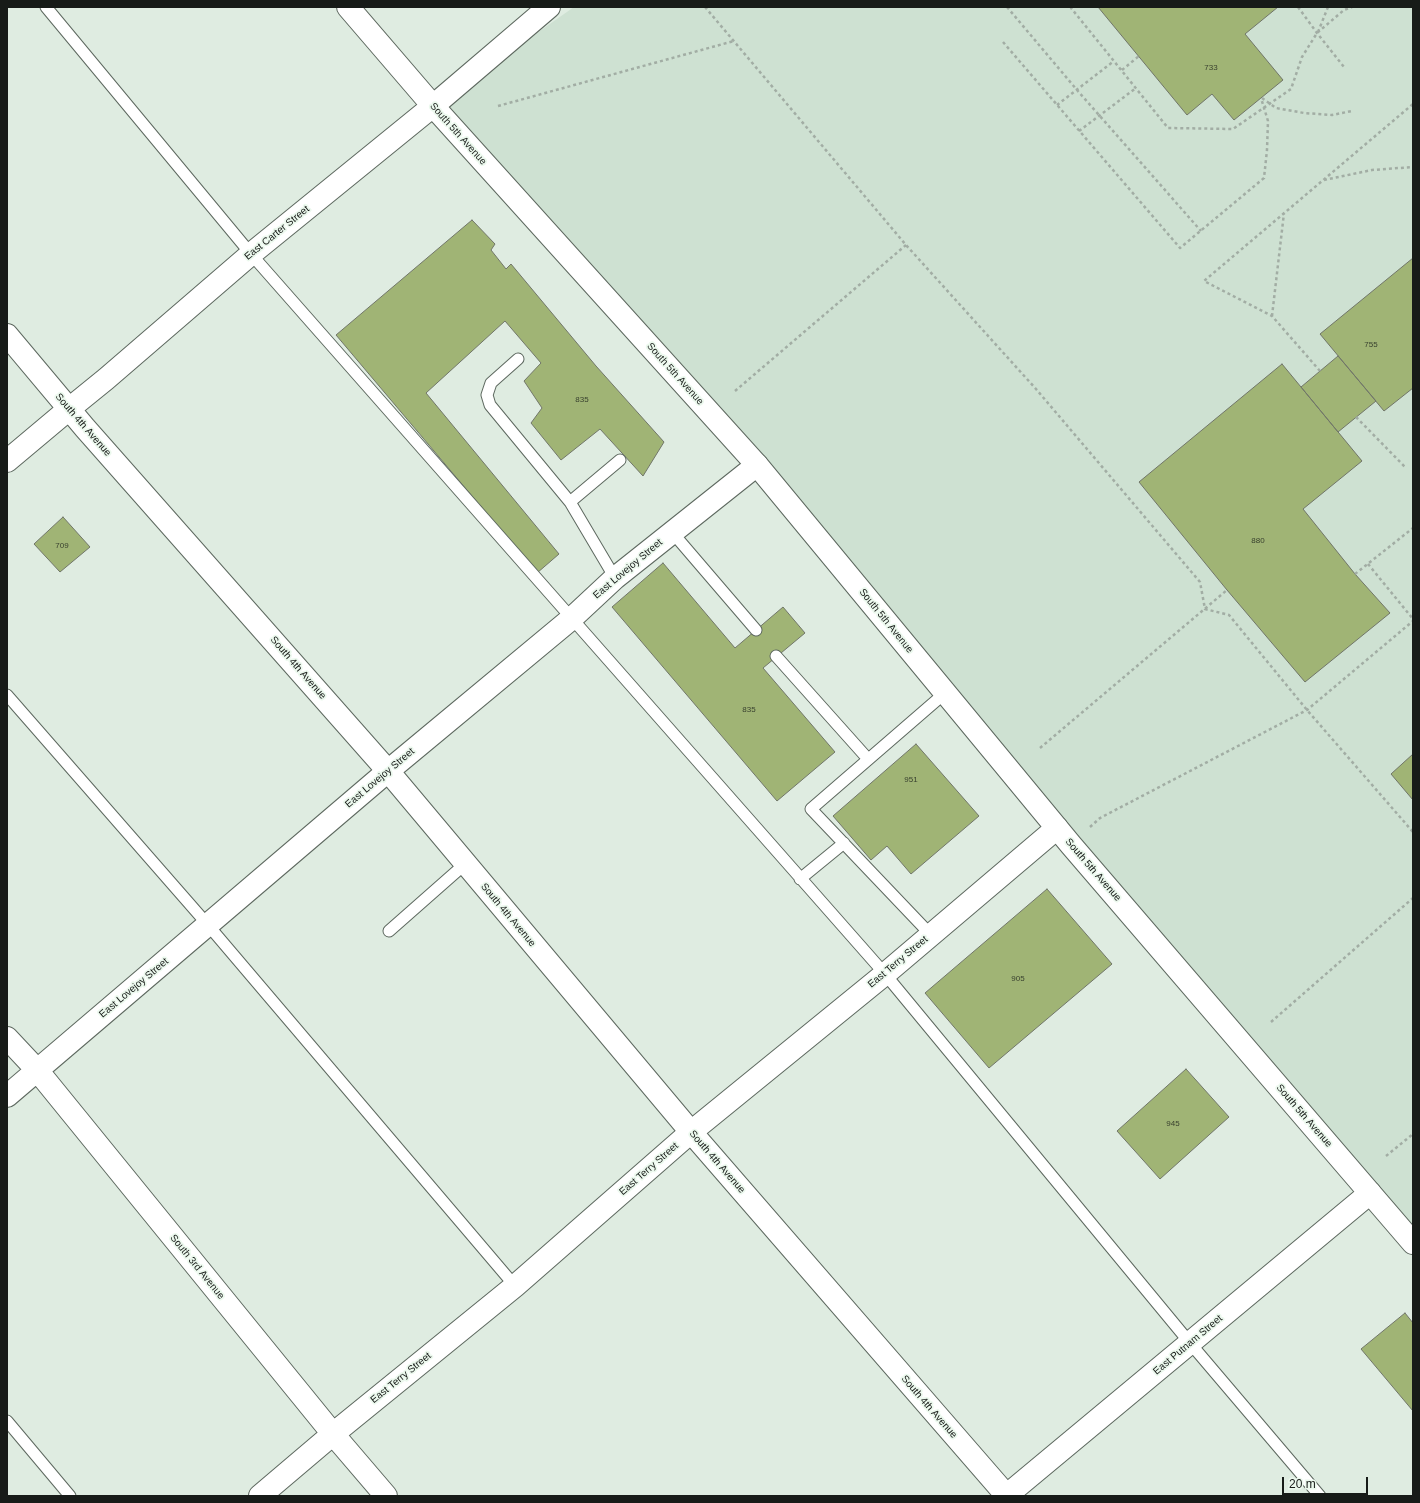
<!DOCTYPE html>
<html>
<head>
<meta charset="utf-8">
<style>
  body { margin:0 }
  #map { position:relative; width:1420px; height:1503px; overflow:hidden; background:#dfece1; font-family:Arial,sans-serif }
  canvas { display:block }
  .frame { position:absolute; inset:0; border:8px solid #171b18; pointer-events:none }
  .scale { position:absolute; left:1282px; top:1477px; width:86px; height:18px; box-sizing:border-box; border:2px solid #171b18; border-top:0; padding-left:5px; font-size:12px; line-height:14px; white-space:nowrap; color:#171b18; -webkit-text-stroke:3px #ecf9ee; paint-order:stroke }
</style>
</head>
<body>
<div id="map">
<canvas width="1420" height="1503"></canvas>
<div class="frame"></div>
<div class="scale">20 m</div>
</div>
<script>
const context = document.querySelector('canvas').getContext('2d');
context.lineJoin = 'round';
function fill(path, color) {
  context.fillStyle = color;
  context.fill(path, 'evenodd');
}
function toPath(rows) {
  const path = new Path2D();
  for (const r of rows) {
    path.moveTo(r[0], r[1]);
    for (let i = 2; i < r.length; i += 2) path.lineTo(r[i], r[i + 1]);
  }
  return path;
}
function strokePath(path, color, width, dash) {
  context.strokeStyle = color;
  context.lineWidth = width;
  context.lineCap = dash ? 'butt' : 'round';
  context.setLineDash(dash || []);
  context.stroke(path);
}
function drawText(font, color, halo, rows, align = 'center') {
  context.font = font + ' Arial,sans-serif';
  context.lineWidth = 3.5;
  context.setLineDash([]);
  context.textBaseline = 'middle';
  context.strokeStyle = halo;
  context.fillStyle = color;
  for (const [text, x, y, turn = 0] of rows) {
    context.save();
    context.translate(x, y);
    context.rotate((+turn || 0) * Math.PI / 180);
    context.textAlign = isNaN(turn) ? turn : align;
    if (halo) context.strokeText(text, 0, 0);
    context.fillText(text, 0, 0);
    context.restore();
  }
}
fill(toPath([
  [574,7,1413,7,1413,1243,433,106]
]), '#cee1d2');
const building = toPath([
  [1098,7,1278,7,1245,34,1283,80,1234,120,1212,94,1187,115,1098,7],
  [472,220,495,244,491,250,506,269,511,264,596,366,664,442,643,476,600,429,561,460,531,423,542,408,524,381,541,363,505,321,426,393,559,554,537,573,336,335,472,220],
  [1413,258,1413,388,1384,411,1320,334,1413,258],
  [1338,356,1376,401,1338,432,1301,387,1338,356],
  [1282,364,1362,461,1303,509,1355,574,1390,613,1305,682,1227,590,1139,482,1282,364],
  [63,517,90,547,60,572,34,544,63,517],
  [663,563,735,648,783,607,805,633,763,668,835,752,777,801,612,607,663,563],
  [916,744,979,816,911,874,887,846,871,860,833,816,916,744],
  [1413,754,1413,800,1391,774,1413,754],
  [1047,889,1112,964,989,1068,925,993,1047,889],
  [1186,1069,1229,1117,1160,1179,1117,1131,1186,1069],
  [1405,1313,1413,1323,1413,1411,1361,1349,1405,1313]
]);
fill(building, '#a0b475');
strokePath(building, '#717669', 1);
const service = toPath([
  [46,7,251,254,885,974,1190,1343,1320,1496],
  [518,359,491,383,487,395,490,405,570,502,615,578],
  [570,502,620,460],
  [672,532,756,630],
  [776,656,868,759],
  [7,695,208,925,515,1286],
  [800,879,844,843],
  [389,931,465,864],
  [931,935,811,809,945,693],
  [7,1421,70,1496]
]);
const minor = toPath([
  [7,461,69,409],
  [7,1038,37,1070,333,1434,386,1496],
  [7,1096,388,771,571,619,615,578,757,465],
  [260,1496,333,1434,515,1286,691,1132,885,974,1057,828],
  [1006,1496,1370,1193]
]);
const tertiary = toPath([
  [69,409,106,379,251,254,433,106,549,7]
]);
const primary = toPath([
  [348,7,433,106,757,465,1071,845,1413,1243],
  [7,335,85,428,388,771,691,1132,1007,1496]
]);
strokePath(service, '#5d685f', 13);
strokePath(minor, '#5d685f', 24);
strokePath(tertiary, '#5d685f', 24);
strokePath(primary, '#5d685f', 24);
strokePath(toPath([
  [705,7,906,245,1036,389,1200,582,1205,609,1229,615,1307,710,1413,832],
  [1007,7,1077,90,1201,231],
  [1072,7,1071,8,1168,128,1233,129,1291,89,1302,57,1317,33,1344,10,1352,7],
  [1298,7,1317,33,1344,67],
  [1318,32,1328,7],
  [1003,42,1180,248,1264,178,1267,150,1268,121,1261,98],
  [1122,70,1139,56],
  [1262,98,1276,108,1304,113,1332,115,1352,111],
  [1057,105,1114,61],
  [498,106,734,41],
  [1079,131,1136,88],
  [1324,180,1372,170,1413,167],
  [1272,316,1284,213],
  [1320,371,1272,316,1204,281,1413,104],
  [735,391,906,245],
  [1356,417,1406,468],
  [1368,564,1413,619],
  [1355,574,1413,528],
  [1040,748,1227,590],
  [1090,827,1100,818,1307,710,1413,621],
  [1271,1022,1413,898],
  [1386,1156,1413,1134]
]), '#a2ada4', 2.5, [3, 3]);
strokePath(service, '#fff', 11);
strokePath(minor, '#fff', 22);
strokePath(tertiary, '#fff', 22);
strokePath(primary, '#fff', 22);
drawText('8px', '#39412f', null, [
  ["733",1211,68],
  ["755",1371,345],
  ["835",582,400],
  ["880",1258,541],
  ["709",62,546],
  ["835",749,710],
  ["951",911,780],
  ["905",1018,979],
  ["945",1173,1124]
]);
drawText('10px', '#171b18', '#ecf9ee', [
  ["South 5th Avenue",458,134,48],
  ["East Carter Street",277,233,-39],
  ["South 5th Avenue",675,374,48],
  ["South 4th Avenue",83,425,49],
  ["East Lovejoy Street",628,569,-40],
  ["South 5th Avenue",886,621,51],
  ["South 4th Avenue",298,668,49],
  ["East Lovejoy Street",380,778,-40],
  ["South 5th Avenue",1093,870,49],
  ["South 4th Avenue",508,915,50],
  ["East Terry Street",898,962,-40],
  ["East Lovejoy Street",134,988,-40],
  ["South 5th Avenue",1304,1116,49],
  ["South 4th Avenue",717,1162,49],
  ["East Terry Street",649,1169,-41],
  ["South 3rd Avenue",197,1267,51],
  ["East Putnam Street",1188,1345,-40],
  ["East Terry Street",401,1378,-39],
  ["South 4th Avenue",929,1407,49]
]);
</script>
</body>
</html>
